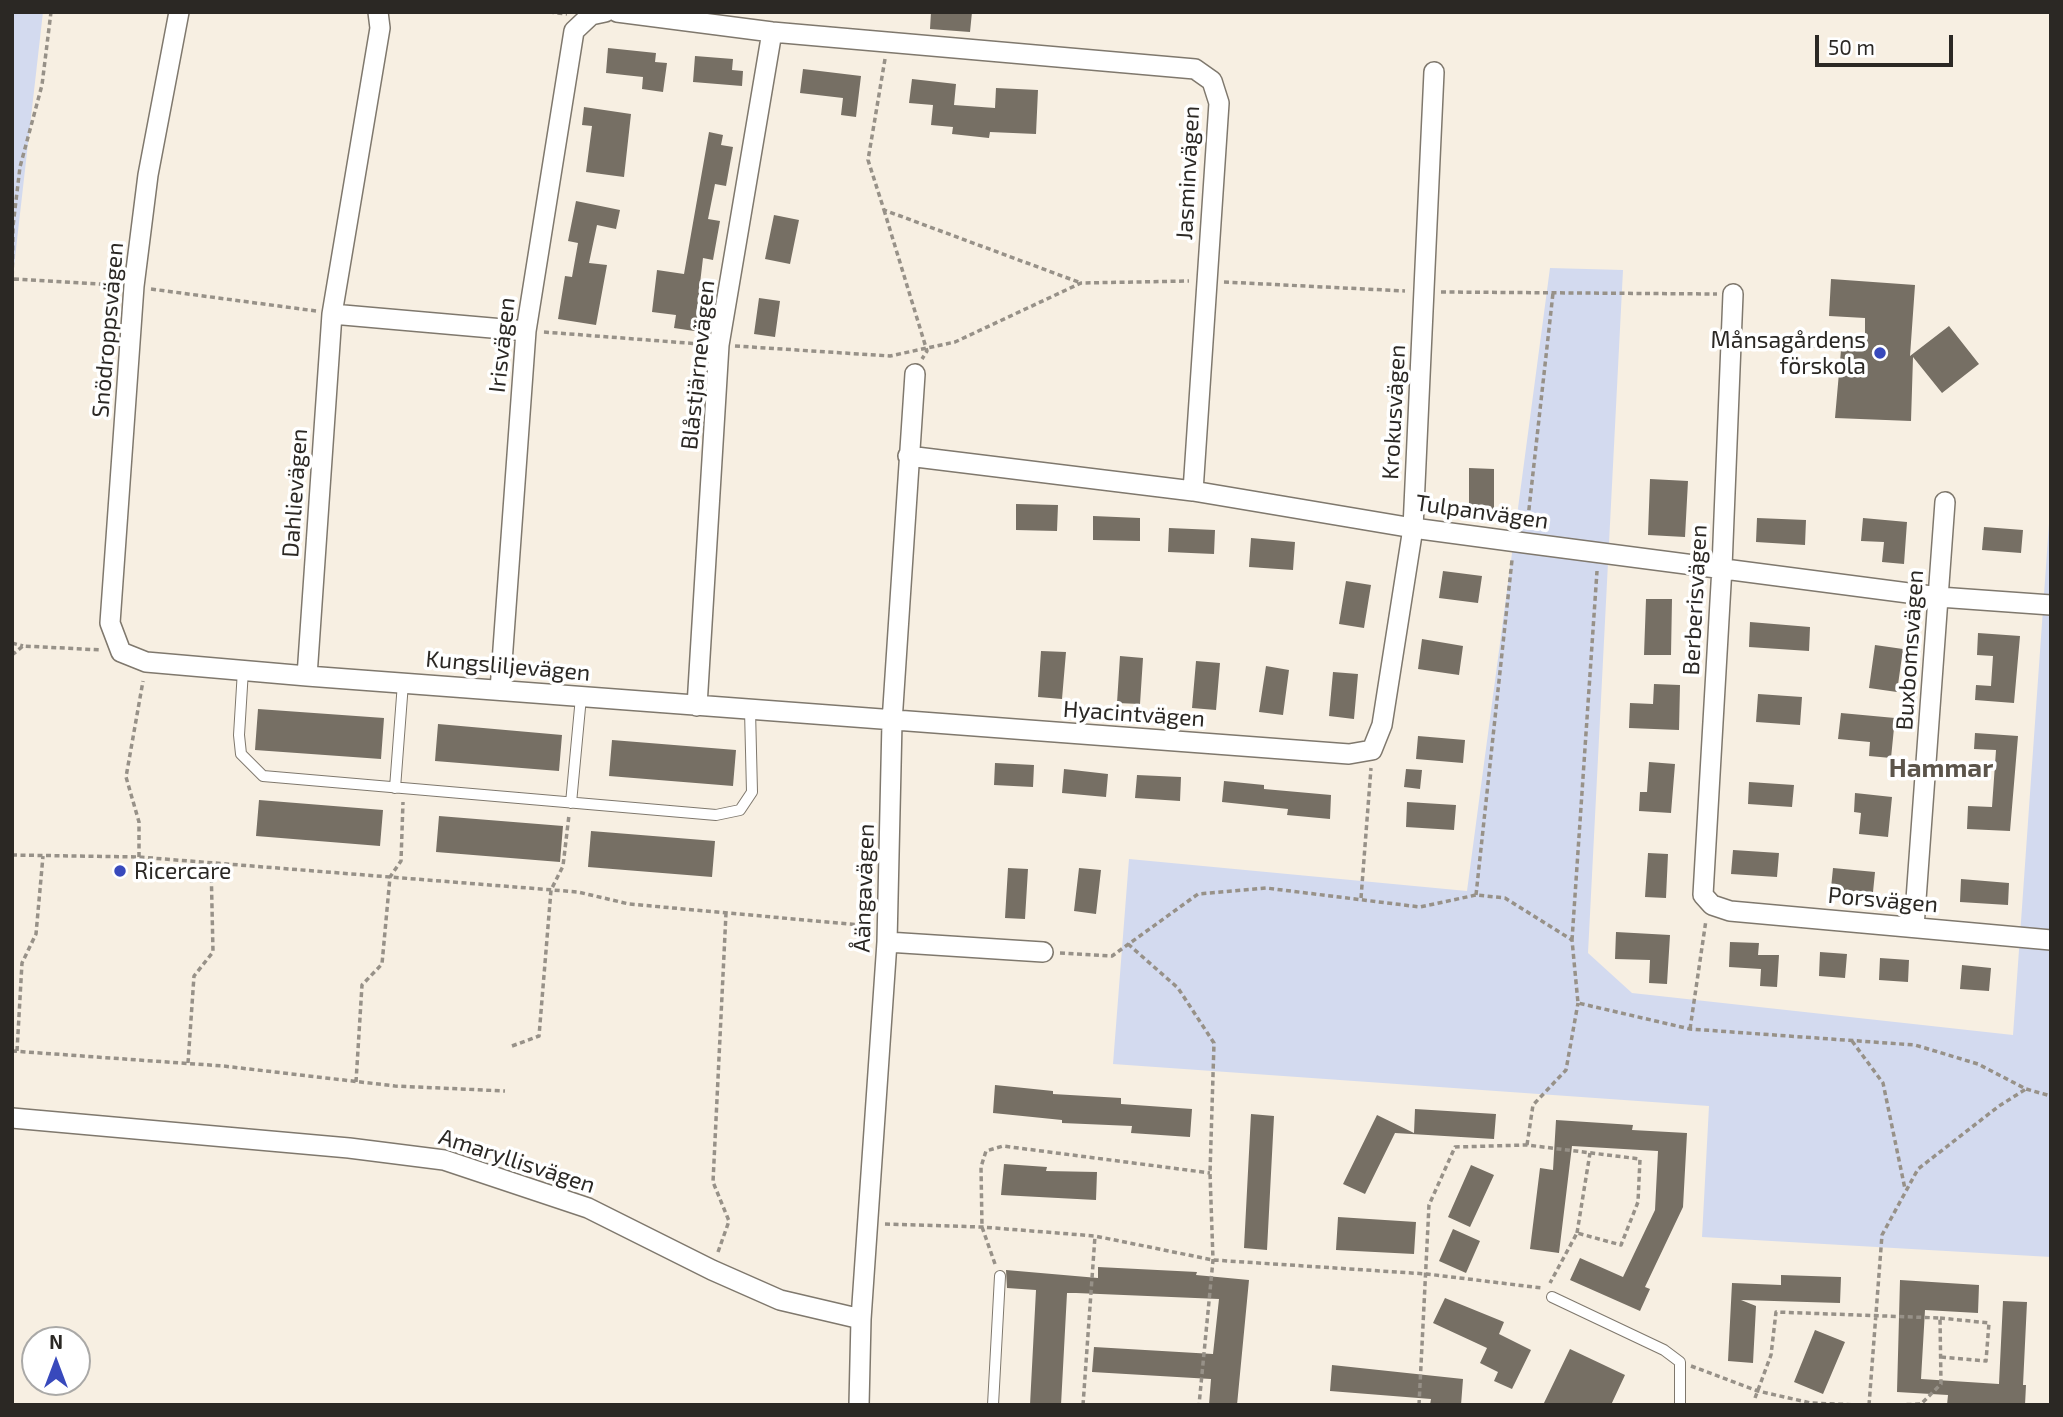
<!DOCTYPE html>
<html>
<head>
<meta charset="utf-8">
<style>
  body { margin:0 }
  #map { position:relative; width:2063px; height:1417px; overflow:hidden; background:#f7efe2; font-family:"Exo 2",sans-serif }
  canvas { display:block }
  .frame { position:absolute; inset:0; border:14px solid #2b2824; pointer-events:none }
  .north { position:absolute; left:21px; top:1326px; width:70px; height:70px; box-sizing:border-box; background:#fff; border:2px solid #aaa9a7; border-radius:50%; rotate:0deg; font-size:19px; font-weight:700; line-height:28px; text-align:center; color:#2b2824 }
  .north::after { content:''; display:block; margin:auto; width:24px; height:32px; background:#3849bc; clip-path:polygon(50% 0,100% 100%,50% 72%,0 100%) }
  .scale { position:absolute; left:1815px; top:35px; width:138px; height:32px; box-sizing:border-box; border:4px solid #2b2824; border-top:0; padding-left:9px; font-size:21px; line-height:24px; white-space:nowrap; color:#2b2824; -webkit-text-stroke:5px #fff; paint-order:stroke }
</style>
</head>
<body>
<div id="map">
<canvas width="2063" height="1417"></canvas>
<div class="frame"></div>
<div class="north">N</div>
<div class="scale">50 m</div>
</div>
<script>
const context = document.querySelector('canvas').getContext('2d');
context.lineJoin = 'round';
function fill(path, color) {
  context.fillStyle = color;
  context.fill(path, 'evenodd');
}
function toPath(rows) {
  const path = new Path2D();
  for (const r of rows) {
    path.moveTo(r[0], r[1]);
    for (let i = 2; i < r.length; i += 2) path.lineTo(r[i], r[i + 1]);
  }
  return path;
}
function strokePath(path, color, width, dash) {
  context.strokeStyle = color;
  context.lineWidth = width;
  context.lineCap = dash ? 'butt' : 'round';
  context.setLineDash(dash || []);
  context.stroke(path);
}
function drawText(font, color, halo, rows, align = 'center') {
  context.font = font + ' "Exo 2",sans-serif';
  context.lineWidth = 7;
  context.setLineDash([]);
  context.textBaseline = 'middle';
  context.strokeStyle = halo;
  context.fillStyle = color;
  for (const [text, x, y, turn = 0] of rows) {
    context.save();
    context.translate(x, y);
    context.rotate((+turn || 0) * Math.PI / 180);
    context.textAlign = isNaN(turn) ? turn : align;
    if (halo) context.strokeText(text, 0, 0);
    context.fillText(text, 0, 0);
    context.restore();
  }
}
fill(toPath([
  [12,12,43,12,12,284],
  [1550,268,1623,270,1588,953,1632,993,2013,1035,2051,495,2051,1257,1702,1237,1709,1106,1113,1064,1129,859,1467,891]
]), '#d3daef');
fill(toPath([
  [931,12,972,12,970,32,930,29],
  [608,48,656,53,655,62,667,63,663,92,642,89,643,77,606,73],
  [695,56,733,59,732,70,743,71,742,86,693,82],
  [803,69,861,76,856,117,841,115,843,98,800,93],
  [912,79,956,84,954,105,995,108,996,88,1038,90,1036,134,990,132,989,138,952,134,953,127,931,125,933,105,909,103],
  [584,107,631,114,624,177,586,172,592,126,582,125],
  [709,132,723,135,721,145,733,147,726,186,715,184,708,219,720,221,713,260,703,258,699,292,705,293,701,332,674,328,676,315,652,312,657,270,684,274],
  [576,201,620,210,616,229,597,225,589,263,607,265,596,325,558,319,565,276,572,277,578,243,568,241],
  [774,215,799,220,790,264,765,259],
  [1831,279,1915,285,1910,356,1949,326,1979,364,1942,393,1913,357,1911,421,1835,418,1841,350,1865,350,1865,318,1829,316],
  [759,298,780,301,775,337,754,334],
  [1469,468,1494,469,1494,513,1469,513],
  [1650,479,1688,481,1685,537,1648,535],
  [1016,504,1058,505,1057,531,1016,530],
  [1093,516,1140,518,1140,541,1093,540],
  [1757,518,1806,520,1805,545,1756,542],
  [1863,518,1907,522,1904,564,1882,562,1884,542,1861,541],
  [1984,527,2023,530,2021,553,1982,550],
  [1169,528,1215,530,1214,554,1168,552],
  [1251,538,1295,542,1293,570,1249,567],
  [1443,571,1482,576,1478,603,1439,598],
  [1346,581,1371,585,1364,628,1339,624],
  [1646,599,1672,599,1671,655,1644,655],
  [1750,622,1810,627,1809,651,1749,647],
  [1978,633,2020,636,2014,703,1975,700,1976,685,1991,686,1993,656,1977,655],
  [1422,639,1463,646,1459,675,1418,669],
  [1875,645,1903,649,1897,692,1869,688],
  [1041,651,1066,652,1062,699,1038,697],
  [1120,656,1143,658,1140,704,1117,703],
  [1196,661,1220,663,1216,710,1192,708],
  [1266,666,1289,670,1283,715,1259,712],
  [1333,672,1358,674,1354,719,1329,716],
  [1654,684,1680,685,1679,730,1629,728,1630,703,1653,704],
  [1758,694,1802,697,1800,725,1756,722],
  [258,709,384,718,381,759,255,750],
  [1841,713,1895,718,1891,758,1869,756,1870,742,1838,739],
  [438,724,562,735,559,771,435,761],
  [1975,733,2018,736,2010,831,1967,829,1968,806,1992,807,1996,750,1974,749],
  [1418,736,1465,740,1463,763,1416,759],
  [612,740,736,750,733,786,609,776],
  [1649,762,1675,764,1671,813,1639,811,1640,792,1647,792],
  [995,763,1034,765,1033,787,994,785],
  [1064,769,1108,774,1106,797,1062,793],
  [1406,769,1422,770,1420,789,1404,787],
  [1137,775,1181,777,1180,801,1135,798],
  [1224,781,1264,785,1264,789,1331,795,1330,819,1287,815,1288,809,1222,802],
  [1749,782,1794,785,1792,807,1748,804],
  [1855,793,1892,797,1888,837,1859,834,1861,813,1854,812],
  [259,800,383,810,380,846,256,836],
  [1407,802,1456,805,1454,830,1406,827],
  [439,816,563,826,560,862,436,852],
  [591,831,715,841,712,877,588,867],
  [1733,850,1779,853,1777,877,1731,874],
  [1648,853,1668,854,1666,898,1645,897],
  [1008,868,1028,869,1025,919,1005,918],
  [1079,868,1101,870,1096,914,1074,911],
  [1833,868,1875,872,1872,902,1830,898],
  [1961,879,2009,883,2008,905,1960,902],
  [1616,932,1670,935,1667,984,1649,983,1650,960,1615,959],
  [1730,942,1759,943,1758,955,1779,955,1777,987,1760,986,1761,969,1729,967],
  [1820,952,1847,954,1845,978,1819,976],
  [1880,958,1909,960,1908,982,1879,980],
  [1962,965,1991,968,1989,991,1960,989],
  [995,1085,1053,1091,1053,1094,1121,1098,1121,1104,1192,1109,1190,1137,1131,1133,1132,1126,1062,1123,1062,1120,993,1113],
  [1415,1109,1496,1114,1494,1139,1395,1133,1365,1194,1343,1184,1377,1115,1414,1133],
  [1251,1114,1274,1116,1267,1250,1244,1248],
  [1556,1120,1633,1125,1632,1130,1687,1133,1683,1207,1645,1287,1650,1289,1640,1311,1570,1280,1580,1258,1623,1277,1655,1210,1658,1151,1572,1146,1559,1253,1530,1249,1540,1168,1553,1170],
  [1004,1164,1047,1167,1046,1171,1097,1172,1096,1200,1001,1195],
  [1471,1165,1494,1175,1470,1227,1448,1217],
  [1338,1217,1416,1222,1414,1254,1336,1250],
  [1453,1229,1480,1241,1466,1273,1439,1261],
  [1098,1267,1197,1272,1196,1275,1249,1280,1237,1405,1209,1405,1211,1379,1092,1372,1094,1347,1213,1354,1219,1299,1076,1293,1067,1293,1061,1405,1030,1405,1036,1290,1007,1288,1006,1270,1098,1278],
  [1781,1275,1841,1277,1840,1303,1741,1300,1756,1306,1753,1363,1728,1361,1732,1283,1781,1285],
  [1900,1280,1979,1285,1978,1313,1925,1310,1921,1379,1999,1384,2003,1301,2027,1302,2023,1385,2026,1385,2025,1405,1947,1405,1948,1395,1897,1392],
  [1445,1298,1504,1322,1499,1334,1531,1350,1512,1389,1494,1381,1498,1372,1480,1363,1487,1348,1433,1323],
  [1815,1330,1845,1342,1823,1394,1794,1382],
  [1570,1349,1625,1375,1611,1405,1543,1405],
  [1332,1365,1463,1379,1461,1405,1430,1405,1431,1399,1330,1391]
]), '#766f64');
const service = toPath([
  [1731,340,1825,342],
  [243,670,239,735,241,754,263,776,716,815,740,810,752,792,750,710],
  [395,788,403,683],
  [571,803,581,697],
  [1552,1297,1664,1350,1680,1362,1680,1405],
  [993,1405,1000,1276]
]);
const minor = toPath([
  [179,12,148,175,134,286,110,623,121,652,146,662,307,676,1349,754,1372,750,1382,725,1413,528,1434,72],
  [617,12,772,32,1195,69,1212,81,1219,103,1193,491],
  [1733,294,1722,567,1703,895,1712,905,1730,911,2051,940],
  [332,314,526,331],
  [908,456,1193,491,1413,528,1525,543,1939,597,2051,605],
  [307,676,332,314,380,28,378,12],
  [500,690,526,331,574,31,591,15,605,12],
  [697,706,719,345,772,32],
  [1914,927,1945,502],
  [887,942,1043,952],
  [12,1118,349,1148,444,1160,588,1208,712,1270,780,1300,861,1319],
  [859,1405,861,1319,887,942,892,722,915,374]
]);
strokePath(service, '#7f786d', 12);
strokePath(minor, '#7f786d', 22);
strokePath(toPath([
  [549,12,567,14],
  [885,59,868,160,884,210,1081,283],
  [884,210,927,351,922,359],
  [14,279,115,285],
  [1224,282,1405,291],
  [151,289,316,311],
  [1441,292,1717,294],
  [12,293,13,226,20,167,42,85,51,12],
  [544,332,700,344],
  [735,346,890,356,955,342,1081,283,1189,281],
  [1527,527,1553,293],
  [12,643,23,646],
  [12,655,23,646,102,650],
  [12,855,139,857,578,892,629,904,871,926],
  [139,857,139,822,126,777,143,681],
  [1476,895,1512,560],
  [1361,898,1371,768],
  [1572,940,1597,571],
  [1128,944,1178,988,1214,1043,1210,1173,1213,1260,1199,1405],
  [1060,953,1112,956,1198,894,1266,888,1420,907,1476,895,1505,898,1572,940,1578,1003,1690,1029,1915,1045,1978,1064,2026,1089,2051,1096],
  [1690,1029,1706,920],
  [1852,1041,1883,1083,1905,1189],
  [512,1046,539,1036,551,890,563,866,569,815],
  [12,1051,223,1066,395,1086,505,1091],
  [17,1051,22,963,36,934,43,856],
  [188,1063,194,976,213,952,211,863],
  [356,1082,362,985,382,964,390,877,401,861,403,802],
  [1527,1145,1533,1105,1566,1070,1578,1003],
  [885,1224,982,1227,1095,1236,1213,1260,1427,1274,1542,1288],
  [1577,1233,1590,1153],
  [718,1252,729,1221,713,1182,726,913],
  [995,1264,982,1227,981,1167,986,1151,1003,1146,1210,1173],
  [1940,1318,1989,1323,1986,1361,1941,1357],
  [1691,1366,1758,1391,1811,1403,1859,1405],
  [1755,1398,1771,1355,1776,1312,1940,1318,1941,1384,1921,1404,1896,1405],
  [1083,1405,1095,1236],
  [1367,1405,1369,1405],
  [1419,1405,1429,1205,1455,1147,1527,1145,1640,1159,1638,1202,1621,1245,1577,1233,1550,1283],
  [1869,1405,1882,1235,1918,1169,1999,1106,2026,1089]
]), '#979188', 3.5, [5, 3.5]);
strokePath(service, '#fff', 10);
strokePath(minor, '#fff', 19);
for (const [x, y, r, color] of [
  [1880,353,7,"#3849bc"],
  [120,871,7,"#3849bc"]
]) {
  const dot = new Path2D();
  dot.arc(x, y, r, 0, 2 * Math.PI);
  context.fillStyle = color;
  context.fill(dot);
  strokePath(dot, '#fff', 2.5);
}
drawText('23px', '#2b2824', '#fff', [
  ["Jasminvägen",1188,173,-87],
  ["Snödroppsvägen",108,330,-85],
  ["Irisvägen",502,345,-84],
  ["Blåstjärnevägen",698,365,-84],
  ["Krokusvägen",1394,412,-87],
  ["Dahlievägen",295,493,-86],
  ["Tulpanvägen",1482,512,8],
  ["Berberisvägen",1695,600,-87],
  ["Buxbomsvägen",1910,650,-86],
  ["Kungsliljevägen",508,666,5],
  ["Hyacintvägen",1134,714,4],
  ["Åängavägen",864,888,-88],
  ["Porsvägen",1883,900,5],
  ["Amaryllisvägen",517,1161,18]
]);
drawText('23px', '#2b2824', '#fff', [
  ["Månsagårdens",1866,340],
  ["förskola",1866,366],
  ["Ricercare",134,871,"left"]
], 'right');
drawText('bold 26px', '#5c554b', '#fff', [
  ["Hammar",1941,768]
]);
</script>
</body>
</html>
